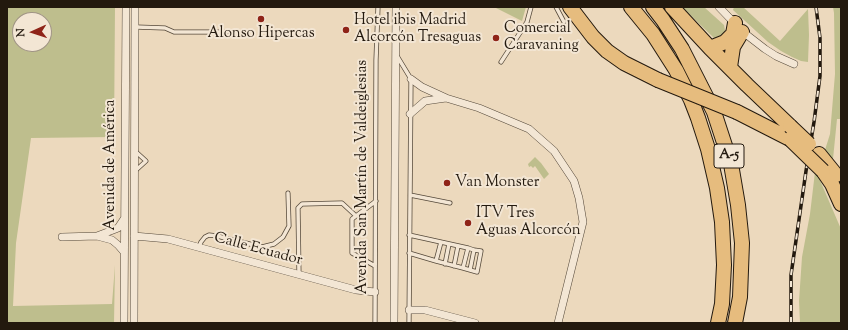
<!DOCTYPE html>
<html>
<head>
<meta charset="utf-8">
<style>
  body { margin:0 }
  #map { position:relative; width:848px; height:330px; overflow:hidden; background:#ecd9bd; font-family:"Sorts Mill Goudy",serif }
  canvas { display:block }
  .frame { position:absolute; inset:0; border:8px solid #23190e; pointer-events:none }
  .north { position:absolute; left:12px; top:12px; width:40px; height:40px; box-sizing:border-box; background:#f3e6d4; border:1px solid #a09485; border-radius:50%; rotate:267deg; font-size:11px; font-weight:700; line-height:16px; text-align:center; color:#23190e }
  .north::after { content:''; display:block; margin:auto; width:14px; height:18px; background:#8f2418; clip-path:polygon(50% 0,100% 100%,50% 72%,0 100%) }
</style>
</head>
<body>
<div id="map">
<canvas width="848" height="330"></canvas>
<div class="frame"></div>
<div class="north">N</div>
</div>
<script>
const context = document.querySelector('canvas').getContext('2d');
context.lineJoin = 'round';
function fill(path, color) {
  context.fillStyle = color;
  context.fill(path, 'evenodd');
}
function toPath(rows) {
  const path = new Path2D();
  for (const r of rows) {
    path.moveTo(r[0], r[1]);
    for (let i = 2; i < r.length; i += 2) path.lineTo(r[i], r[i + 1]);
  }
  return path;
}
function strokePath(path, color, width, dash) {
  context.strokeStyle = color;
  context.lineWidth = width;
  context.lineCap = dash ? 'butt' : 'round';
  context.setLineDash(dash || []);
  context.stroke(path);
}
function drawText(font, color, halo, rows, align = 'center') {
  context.font = font + ' "Sorts Mill Goudy",serif';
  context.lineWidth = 4;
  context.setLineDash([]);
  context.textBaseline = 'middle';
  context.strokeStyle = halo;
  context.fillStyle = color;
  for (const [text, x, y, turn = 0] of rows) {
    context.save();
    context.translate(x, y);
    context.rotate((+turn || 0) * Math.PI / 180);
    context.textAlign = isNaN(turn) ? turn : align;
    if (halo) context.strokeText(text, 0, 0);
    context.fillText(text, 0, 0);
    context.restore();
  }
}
fill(toPath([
  [7,7,115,7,114,137,31,138,16,243,13,306,112,304,115,265,114,323,7,323],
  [20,20,44,20,44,44,20,44],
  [494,7,526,7,522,21],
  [682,7,704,7,724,25,726,36,715,39],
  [734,7,743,7,780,41,808,9,809,35,808,62,801,61,792,57,781,51,768,42,733,10],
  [833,7,841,7,841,119,837,119,833,159,825,150,830,134,835,74,834,13],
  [535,157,541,163,549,174,544,179,535,166,533,168,531,166,529,167,528,164],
  [815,172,819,178,841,229,841,323,800,323,799,301,802,257,810,214]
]), '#bebe8d');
const lane = toPath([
  [556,7,564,22],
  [136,27,165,28,174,32,227,32],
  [397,56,411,79,409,323],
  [501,62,527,22,531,7],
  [135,151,146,161,135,171],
  [410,195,450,203],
  [199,247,201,242,205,237,209,235,217,236,262,247,274,244,283,237,289,226,288,193],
  [409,253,436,261,463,268,468,248,409,235],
  [436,261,441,242],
  [445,264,449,244],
  [375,266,352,253,352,219,376,201],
  [454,266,458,246],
  [463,268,470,270,474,250,468,248],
  [470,270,477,272,481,251,474,250],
  [299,275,298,208,302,204,342,203,356,216],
  [375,323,376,60,378,7]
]);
const street = toPath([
  [719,7,743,32,765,49,776,56,794,64],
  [446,98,479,108,529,129,554,151,574,181,579,198,583,222,558,323],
  [410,114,425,101,446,98,422,87,411,79],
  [97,236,112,240,118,245,124,252],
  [134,236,168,239,356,290,375,292],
  [62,237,97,236,113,230,118,228,124,219],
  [409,310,425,310,475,323],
  [124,323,126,7],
  [134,323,135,7],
  [394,323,396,7]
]);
const highway = toPath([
  [570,7,593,37,607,51,624,63,658,80],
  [631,7,653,34,676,70,691,100,698,118,708,149,717,188,722,222,724,265,722,304,718,323],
  [653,7,663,20,682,49,714,112,731,164,738,205,742,243,740,297,735,323],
  [672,7,710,48,747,85,790,126],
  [710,48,725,42,733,34,735,23],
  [730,67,733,47,742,32],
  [737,112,790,139],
  [819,154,836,175],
  [823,171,832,184,841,204]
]);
strokePath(lane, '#55493a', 5);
strokePath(street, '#55493a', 8);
strokePath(highway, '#23190e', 16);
strokePath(lane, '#f3e6d4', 3.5);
strokePath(street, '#f3e6d4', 7);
strokePath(highway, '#e6bc7e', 14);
const rail = toPath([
  [791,323,791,275,806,171,814,122,820,76,820,38,816,7]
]);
strokePath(rail, '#23190e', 3.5);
strokePath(rail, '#f3e6d4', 2, [6]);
const highwayBridge = toPath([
  [658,80,737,112],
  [790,126,809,144],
  [790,139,823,171]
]);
strokePath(highwayBridge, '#23190e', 16, []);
strokePath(highwayBridge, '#e6bc7e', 14);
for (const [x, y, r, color] of [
  [261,19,4,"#8f2418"],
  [346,30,4,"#8f2418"],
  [496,38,4,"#8f2418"],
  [447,183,4,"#8f2418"],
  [468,223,4,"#8f2418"]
]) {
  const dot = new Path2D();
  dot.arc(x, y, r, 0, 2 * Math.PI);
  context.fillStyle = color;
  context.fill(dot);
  strokePath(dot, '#f3e6d4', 1.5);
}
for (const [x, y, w] of [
  [729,156,30]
]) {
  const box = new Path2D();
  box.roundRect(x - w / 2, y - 12, w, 24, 3);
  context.fillStyle = '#f3e6d4';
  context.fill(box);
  strokePath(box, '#23190e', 1);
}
drawText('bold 14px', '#23190e', null, [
  ["A-5",729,156]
]);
drawText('15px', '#23190e', '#f3e6d4', [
  ["Hotel ibis Madrid",354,21],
  ["Alcorcón Tresaguas",354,38],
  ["Comercial",504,29],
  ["Caravaning",504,46],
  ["Alonso Hipercas",261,34,"center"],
  ["Van Monster",455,183],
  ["ITV Tres",476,214],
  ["Aguas Alcorcón",476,231]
], 'left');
drawText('15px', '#23190e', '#f3e6d4', [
  ["Avenida de América",111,165,-90],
  ["Avenida San Martín de Valdeiglesias",363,177,-90],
  ["Calle Ecuador",258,250,15]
]);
</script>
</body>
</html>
